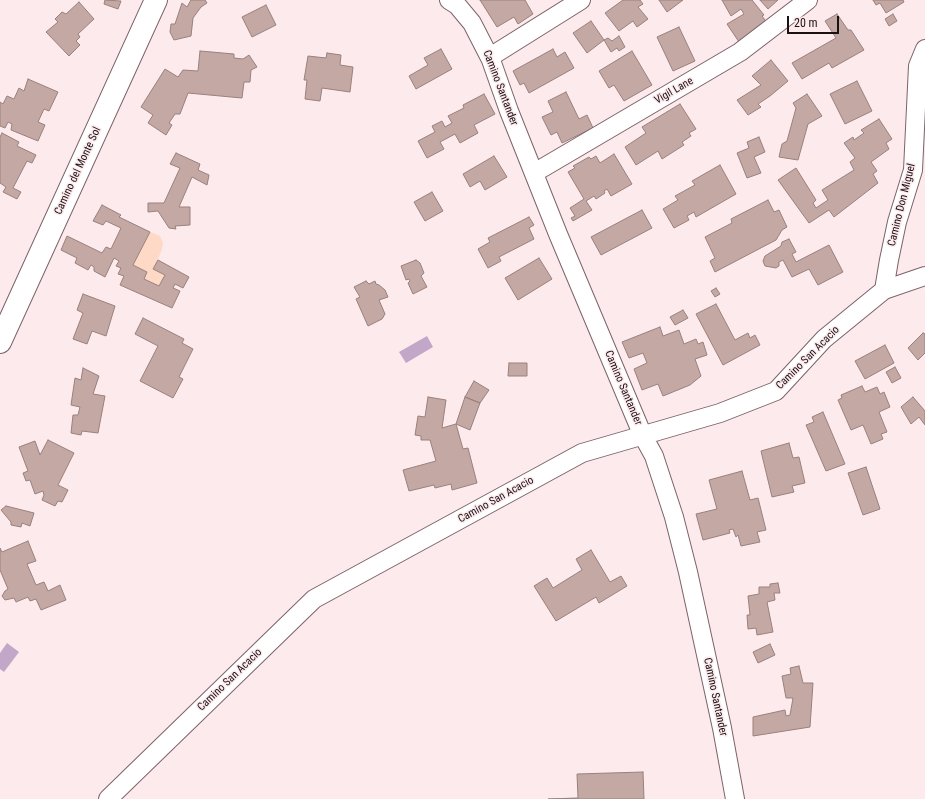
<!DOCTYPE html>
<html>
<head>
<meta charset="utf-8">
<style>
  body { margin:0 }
  #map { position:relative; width:925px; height:799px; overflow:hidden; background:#fceaed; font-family:"Roboto Condensed",sans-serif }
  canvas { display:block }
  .scale { position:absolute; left:787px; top:16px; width:52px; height:18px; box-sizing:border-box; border:2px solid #1a1113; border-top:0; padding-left:5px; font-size:12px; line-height:14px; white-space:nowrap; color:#1a1113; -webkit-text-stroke:3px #fceaed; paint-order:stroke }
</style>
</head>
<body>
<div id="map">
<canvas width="925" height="799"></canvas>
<div class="scale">20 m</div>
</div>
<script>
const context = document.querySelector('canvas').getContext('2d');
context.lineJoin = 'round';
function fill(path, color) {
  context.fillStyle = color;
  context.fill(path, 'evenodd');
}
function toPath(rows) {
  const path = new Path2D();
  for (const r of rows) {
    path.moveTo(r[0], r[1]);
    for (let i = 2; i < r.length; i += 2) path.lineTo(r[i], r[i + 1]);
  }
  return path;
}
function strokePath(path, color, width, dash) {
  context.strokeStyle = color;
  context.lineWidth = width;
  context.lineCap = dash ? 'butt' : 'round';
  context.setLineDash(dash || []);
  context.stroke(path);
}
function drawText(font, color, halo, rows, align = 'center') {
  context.font = font + ' "Roboto Condensed",sans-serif';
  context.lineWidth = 3;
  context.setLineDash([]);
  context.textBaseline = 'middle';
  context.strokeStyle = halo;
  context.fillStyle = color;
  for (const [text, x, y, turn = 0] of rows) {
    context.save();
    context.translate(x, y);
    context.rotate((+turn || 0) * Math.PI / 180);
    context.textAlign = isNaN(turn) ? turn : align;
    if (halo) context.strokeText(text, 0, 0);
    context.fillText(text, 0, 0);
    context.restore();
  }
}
fill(toPath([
  [150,232,160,236,163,243,162,249,154,269,165,275,159,286,144,279,147,272,133,265]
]), '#fdd9c6');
fill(toPath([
  [427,336,433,347,406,363,399,352],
  [7,643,19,652,4,672,0,669,0,653]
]), '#c3a7c8');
const building = toPath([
  [105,0,121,1,118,9,104,4,105,0],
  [191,0,205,0,207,3,201,7,193,18,191,36,174,40,170,32,171,24,175,24,182,3,187,7,191,0],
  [480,0,525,0,533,14,518,24,514,17,497,27,480,0],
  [623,0,640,0,643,4,638,7,648,19,637,27,633,21,619,31,605,13,623,0],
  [659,0,683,0,667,12,659,0],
  [722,0,752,0,764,15,762,16,768,24,739,42,727,24,744,14,741,9,731,16,722,0],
  [760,0,778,0,768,9,760,0],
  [873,0,903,0,904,2,886,13,880,3,876,5,873,0],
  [79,2,94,19,78,34,80,37,76,41,80,45,69,56,46,32,58,22,55,19,62,12,66,14,79,2],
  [266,5,276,25,252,37,242,17,266,5],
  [837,14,848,30,851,30,864,50,832,68,829,63,802,79,792,63,836,38,825,21,837,14],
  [893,14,897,21,889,26,885,19,893,14],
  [591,21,604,40,587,53,573,33,591,21],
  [679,27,695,61,673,71,657,37,679,27],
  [619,36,625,47,619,51,617,48,611,52,604,40,608,38,612,41,619,36],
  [441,49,452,69,416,89,409,76,428,65,424,58,441,49],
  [553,49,557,57,565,52,574,68,529,93,524,83,520,85,513,71,553,49],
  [200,51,234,54,234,58,243,59,249,55,257,67,251,70,250,82,244,82,242,98,188,93,180,114,175,114,169,123,172,125,166,135,148,123,153,115,141,107,165,69,178,77,183,70,198,71,200,51],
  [632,51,652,85,624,101,614,85,609,88,599,71,632,51],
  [327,53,341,55,340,65,353,67,350,92,322,88,320,101,305,99,307,80,304,80,308,56,326,58,327,53],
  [771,60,788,81,770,96,758,104,761,107,748,115,737,100,761,85,752,76,771,60],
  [28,79,58,92,49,111,44,109,38,122,45,125,38,141,11,130,12,124,8,122,5,128,0,126,0,102,3,104,7,96,14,99,19,88,24,91,28,79],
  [857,81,872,111,845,124,830,94,857,81],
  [566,92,579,119,587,115,593,128,562,143,557,132,551,135,542,117,553,112,548,101,566,92],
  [484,94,495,114,474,125,478,133,460,143,455,134,440,142,444,149,427,158,418,141,435,132,432,126,442,121,445,127,452,123,448,116,464,108,463,105,484,94],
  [807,94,822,116,808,124,798,160,779,157,782,144,787,141,796,108,793,103,807,94],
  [680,104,696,129,689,133,691,136,682,142,684,145,662,159,658,151,636,165,625,147,646,133,642,127,680,104],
  [879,119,892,139,886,143,889,149,871,162,877,171,873,174,878,183,834,217,829,210,809,223,778,180,796,168,816,200,813,203,816,208,828,200,822,190,854,170,850,162,855,158,844,143,853,137,854,140,864,133,861,130,879,119],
  [2,133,19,142,17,146,36,155,32,163,27,161,13,188,21,192,17,199,3,192,6,187,0,183,0,137,2,133],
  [759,137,765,152,754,157,761,173,747,178,737,153,749,148,747,142,759,137],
  [176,153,200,164,198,170,209,175,207,185,192,177,179,207,190,207,190,225,175,226,176,229,169,228,158,211,148,212,148,203,164,203,180,168,170,164,176,153],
  [614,154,632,184,611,196,607,189,604,191,605,193,596,199,594,196,586,201,592,210,573,221,571,218,575,216,570,208,584,199,568,172,575,168,573,166,589,157,591,159,596,156,600,163,614,154],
  [494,156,507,177,485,190,480,181,470,187,463,174,494,156],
  [720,165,736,194,696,217,694,212,687,216,689,220,674,228,663,209,678,200,675,196,695,185,692,181,720,165],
  [432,192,443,211,425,221,414,202,432,192],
  [768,200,774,212,779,210,787,227,782,230,776,240,715,272,710,261,715,258,705,237,732,223,731,219,768,200],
  [102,205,121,215,119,217,150,232,133,265,147,272,144,279,159,286,165,275,153,269,158,260,189,277,183,288,175,284,173,288,180,291,172,308,120,285,124,276,118,274,121,268,116,266,119,261,114,258,105,277,94,271,94,267,91,265,88,270,75,263,77,258,61,250,67,236,102,253,106,247,111,249,121,228,106,221,103,225,93,221,102,205],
  [642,210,652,228,601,255,591,237,642,210],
  [529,217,534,225,529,228,534,239,499,257,501,261,488,268,478,249,490,242,488,238,529,217],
  [789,239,796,252,792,254,796,262,829,245,843,272,818,285,809,269,792,277,783,260,779,262,779,266,776,268,765,266,763,261,765,256,781,246,782,242,789,239],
  [539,258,552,279,518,300,505,278,539,258],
  [416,260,420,263,424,273,421,276,427,287,413,294,408,283,410,281,409,279,406,280,401,266,416,260],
  [366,281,369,284,375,281,376,284,379,285,385,290,388,297,379,300,385,314,382,319,368,326,356,299,360,297,354,287,366,281],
  [716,288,720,294,715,297,711,291,716,288],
  [83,294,115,306,106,336,92,331,87,344,73,339,83,313,77,310,83,294],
  [716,304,735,340,748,333,750,338,755,335,760,345,723,365,696,314,716,304],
  [683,310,688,318,675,325,670,317,683,310],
  [143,318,184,339,182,343,193,349,179,377,183,379,173,398,140,381,158,346,135,334,143,318],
  [660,327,663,336,679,330,684,344,696,339,698,344,703,342,707,355,695,359,701,376,690,385,663,396,658,384,642,390,634,369,647,363,643,353,629,358,622,342,660,327],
  [923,333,925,334,925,353,918,360,908,348,923,333],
  [885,345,894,363,865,379,855,361,885,345],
  [509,363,527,363,527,376,508,376,509,363],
  [895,367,901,378,892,383,886,372,895,367],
  [83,368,99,376,93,394,105,396,98,433,82,431,81,435,71,433,73,415,78,415,80,407,71,405,75,378,81,380,83,368],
  [474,381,489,390,480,403,465,397,474,381],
  [862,386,865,392,877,387,880,394,884,392,890,407,879,412,887,432,881,434,883,439,871,444,863,425,851,430,838,400,842,398,841,395,862,386],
  [428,397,446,400,442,428,456,424,463,449,468,448,477,483,452,490,451,484,435,488,434,485,409,491,403,470,436,461,430,440,421,440,421,436,415,435,418,416,425,417,428,397],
  [465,397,480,403,470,430,456,424,465,397],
  [913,397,925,411,925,425,919,417,911,424,901,407,913,397],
  [823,412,845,464,826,471,806,425,814,422,812,417,823,412],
  [48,440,74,453,58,485,68,490,62,502,58,501,55,506,42,500,44,495,43,491,35,494,30,480,26,481,23,473,28,471,19,447,35,441,40,455,48,440],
  [789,443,793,458,799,457,805,483,792,486,794,492,772,497,761,451,789,443],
  [866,467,880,509,863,515,848,473,866,467],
  [742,471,750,500,758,498,766,530,757,532,760,542,741,546,738,535,736,537,733,529,729,530,730,533,703,540,696,514,717,509,709,480,742,471],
  [6,506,34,513,30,526,22,523,21,527,11,525,11,522,1,510,6,506],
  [28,541,36,561,27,564,36,585,44,582,48,591,60,585,66,600,41,610,36,599,30,601,28,597,16,602,14,598,5,600,2,596,5,591,8,589,0,570,0,548,2,552,28,541],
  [591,550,610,582,621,576,627,586,599,603,596,597,556,621,534,586,547,578,553,588,582,570,576,559,591,550],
  [778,583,780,593,774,593,775,600,767,602,773,632,757,635,756,628,748,629,747,615,750,615,748,596,759,594,759,587,770,587,770,584,778,583],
  [770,644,775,655,758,663,753,652,770,644],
  [799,666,803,683,813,683,810,727,753,736,753,717,785,710,786,716,790,715,793,698,786,698,782,676,791,674,790,668,799,666],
  [643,772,644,799,548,799,578,798,577,774,643,772]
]);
fill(building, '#c4a8a4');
strokePath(building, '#9a807c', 1);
const minor = toPath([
  [449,0,457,5,472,23,491,60,509,111,558,234,643,436,654,456,674,517,688,572,722,728,735,799],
  [490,57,581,0],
  [534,173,740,52,808,0],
  [884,290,889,260,897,222,913,170,918,66,925,49],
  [108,799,314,599,582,453,720,413,776,391,824,339,884,290,925,276]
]);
const tertiary = toPath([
  [0,342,156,0]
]);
strokePath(minor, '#7c6368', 20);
strokePath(tertiary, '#7c6368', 24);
strokePath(minor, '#fff', 18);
strokePath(tertiary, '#fff', 22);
drawText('11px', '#1a1113', '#fceaed', [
  ["Camino Santander",500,88,69],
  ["Vigil Lane",674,91,-30],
  ["Camino del Monte Sol",78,171,-65],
  ["Camino Don Miguel",902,205,-76],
  ["Camino San Acacio",808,358,-45],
  ["Camino Santander",623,388,67],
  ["Camino San Acacio",496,500,-29],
  ["Camino San Acacio",230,680,-44],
  ["Camino Santander",715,697,78]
]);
</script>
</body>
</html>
